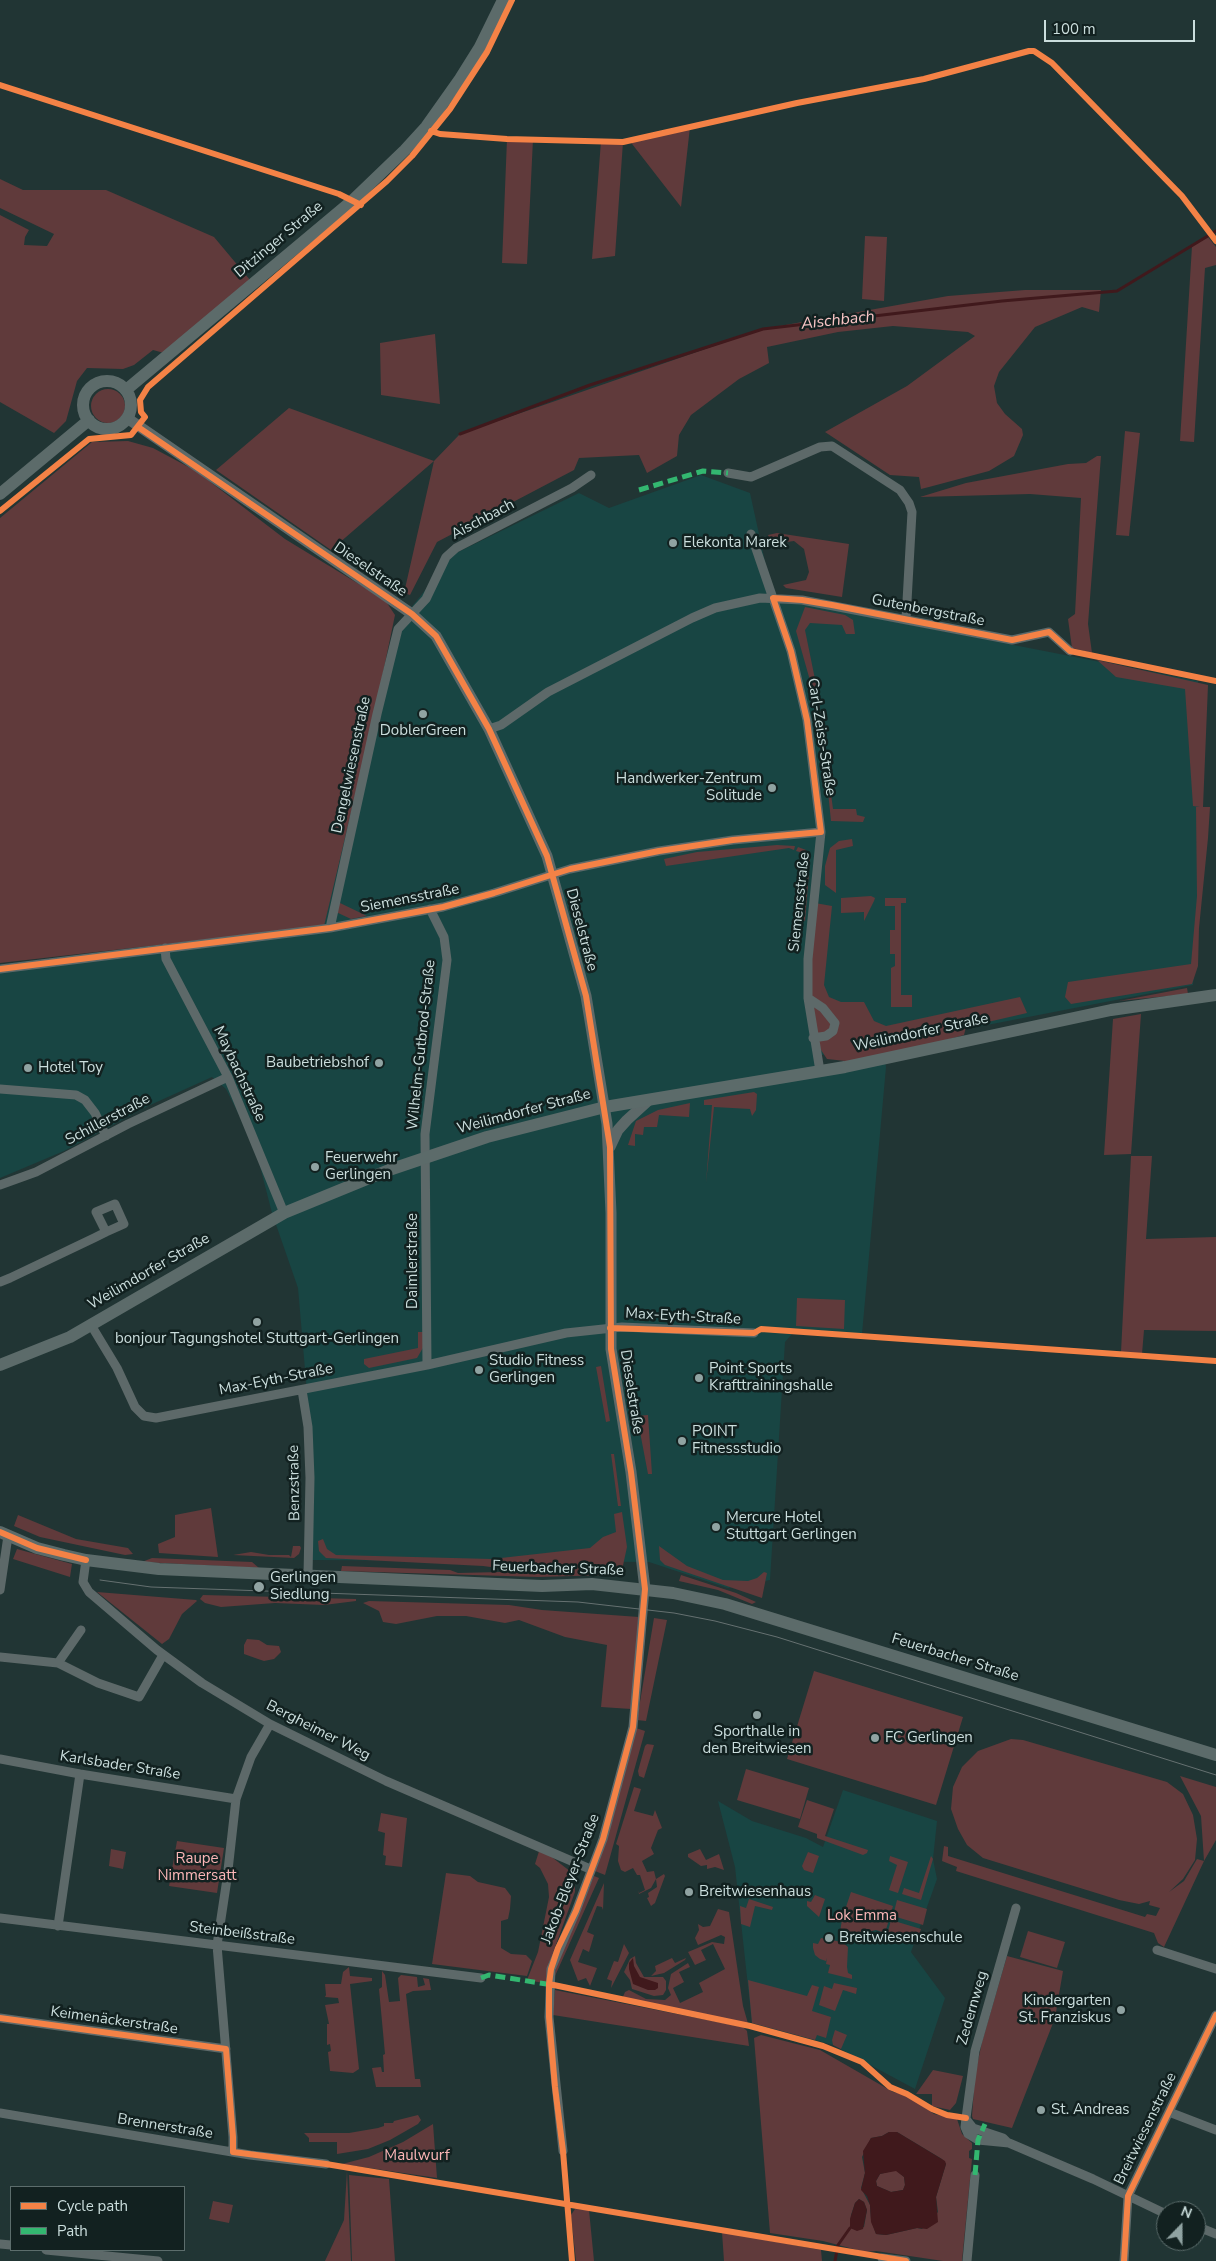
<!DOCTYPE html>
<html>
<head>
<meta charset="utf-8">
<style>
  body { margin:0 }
  #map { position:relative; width:1216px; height:2261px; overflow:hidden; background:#213534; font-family:"Nunito Sans",sans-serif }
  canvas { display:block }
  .legend { position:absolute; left:10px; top:2186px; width:175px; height:65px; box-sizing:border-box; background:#122120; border:1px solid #5c6d6c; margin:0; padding:6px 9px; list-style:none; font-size:15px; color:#cbdedd }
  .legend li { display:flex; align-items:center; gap:10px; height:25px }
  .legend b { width:25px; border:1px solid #5c6d6c }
  .north { position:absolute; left:1156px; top:2201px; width:50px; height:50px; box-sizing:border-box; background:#122120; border:1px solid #5c6d6c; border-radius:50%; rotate:22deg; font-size:14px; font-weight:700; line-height:20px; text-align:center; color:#cbdedd }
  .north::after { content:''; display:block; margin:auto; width:18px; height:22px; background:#90a3a2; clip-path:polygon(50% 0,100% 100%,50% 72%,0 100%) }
  .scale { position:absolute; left:1044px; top:20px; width:151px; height:22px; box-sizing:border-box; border:2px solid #cbdedd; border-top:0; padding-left:6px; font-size:15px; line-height:18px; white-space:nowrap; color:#cbdedd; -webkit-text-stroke:4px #122120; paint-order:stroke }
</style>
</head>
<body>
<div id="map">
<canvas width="1216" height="2261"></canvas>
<ul class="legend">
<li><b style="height:6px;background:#f48246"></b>Cycle path</li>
<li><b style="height:6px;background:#33b770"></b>Path</li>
</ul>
<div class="north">N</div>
<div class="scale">100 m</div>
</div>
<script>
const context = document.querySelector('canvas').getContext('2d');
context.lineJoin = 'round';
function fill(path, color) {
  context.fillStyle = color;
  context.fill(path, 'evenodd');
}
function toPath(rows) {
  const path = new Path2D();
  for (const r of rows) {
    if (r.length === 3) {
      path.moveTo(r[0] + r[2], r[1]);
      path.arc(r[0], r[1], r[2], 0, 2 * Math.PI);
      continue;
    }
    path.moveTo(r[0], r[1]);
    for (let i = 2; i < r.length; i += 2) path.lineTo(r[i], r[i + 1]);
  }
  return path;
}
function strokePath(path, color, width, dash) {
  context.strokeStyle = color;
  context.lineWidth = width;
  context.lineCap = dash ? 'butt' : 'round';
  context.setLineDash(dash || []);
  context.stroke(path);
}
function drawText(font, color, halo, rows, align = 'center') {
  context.font = font + ' "Nunito Sans",sans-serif';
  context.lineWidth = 5;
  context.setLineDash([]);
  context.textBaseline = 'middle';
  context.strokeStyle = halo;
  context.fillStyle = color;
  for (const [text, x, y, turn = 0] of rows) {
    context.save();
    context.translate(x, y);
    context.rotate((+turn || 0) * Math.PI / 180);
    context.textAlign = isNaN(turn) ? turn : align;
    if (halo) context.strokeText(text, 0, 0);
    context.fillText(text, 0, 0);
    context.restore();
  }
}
fill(toPath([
  [701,475,750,493,773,598,1198,681,1203,879,1193,985,884,1045,816,1056,820,1071,884,1054,886,1067,862,1334,792,1334,785,1342,770,1580,728,1588,649,1562,312,1560,314,1474,298,1288,272,1213,255,1147,226,1089,212,1077,148,1106,64,1151,0,1178,0,965,256,933,360,773,394,629,454,554,579,493,609,508],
  [843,1790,937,1821,933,1859,937,1879,911,1952,945,1998,915,2089,833,2045,752,2023,735,1867,718,1801,752,1821,806,1838,823,1847]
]), '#184543');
fill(toPath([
  [690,127,681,207,629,140],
  [507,139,533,139,527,264,502,263],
  [601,141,623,142,615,256,592,259],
  [0,179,23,190,106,190,214,237,250,280,164,353,153,350,134,365,123,369,87,368,77,381,66,421,54,433,0,402,0,215,29,230,25,237,24,245,47,246,54,234,0,208],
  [865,236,887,237,884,301,862,299],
  [1208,237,1216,247,1216,265,1205,268,1194,442,1180,441,1192,246],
  [1025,290,1101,290,1099,312,1082,307,1035,327,999,372,994,386,997,403,1005,414,1022,429,1023,435,1014,456,989,471,929,487,921,489,919,477,890,475,825,432,907,386,975,336,968,332,893,326,838,332,767,347,769,363,739,379,691,415,679,435,677,456,647,473,639,455,579,458,574,470,437,542,410,595,404,593,434,461,331,550,216,470,289,408,434,461,460,434,763,329,948,296],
  [435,334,440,404,381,395,380,343],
  [108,406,17],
  [1125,431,1140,433,1129,536,1116,535],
  [128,441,153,448,196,471,285,539,385,600,395,615,374,716,324,926,0,963,0,518,92,442],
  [1097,456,1101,456,1088,624,1092,653,1072,648,1068,619,1075,614,1081,498,1030,494,920,497,966,483,1068,464,1086,463],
  [777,533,849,544,842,597,786,588,783,585,806,580,809,572,804,549,794,541,772,544,768,535],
  [805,607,845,615,853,620,855,634,846,634,842,625,810,623,805,630,818,694,833,809,856,809,857,815,865,817,863,822,831,821,823,743,811,684,796,631],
  [1097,660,1208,685,1203,807,1210,807,1208,838,1199,928,1198,966,1192,984,1071,1004,1065,997,1068,982,1191,964,1197,896,1196,807,1200,807,1193,806,1185,689,1116,677],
  [852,839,853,846,836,850,836,893,825,885,825,866,830,848,839,841],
  [777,845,795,846,794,850,789,848,666,866,664,859,697,852],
  [798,847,806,850,810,860,805,921,803,920,805,884,803,853,796,851],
  [871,896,875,898,874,901,864,921,864,912,841,913,841,898],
  [885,898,906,898,906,903,901,903,901,995,912,995,912,1007,891,1007,891,968,895,966,895,954,890,954,890,930,895,930,895,906,885,906],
  [338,902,367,916,351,919,336,912],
  [815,903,832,906,824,985,829,997,841,1002,864,1002,874,1021,886,1026,1020,997,1027,1013,966,1027,964,1035,864,1063,827,1059,813,1038,808,998],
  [1187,988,1188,994,1119,1001],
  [1141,1014,1131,1154,1104,1155,1113,1019],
  [754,1092,757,1094,756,1110,752,1116,750,1109,714,1107,706,1183,712,1105,704,1105,704,1100],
  [690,1103,689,1117,659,1115,657,1127,644,1127,643,1135,635,1134,635,1146,628,1145,636,1121,658,1110],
  [1131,1156,1152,1156,1146,1239,1216,1237,1216,1331,1144,1330,1142,1354,1121,1352],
  [797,1298,845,1300,844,1329,796,1326],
  [418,1332,424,1332,424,1346,417,1358,369,1368,364,1364,364,1359,418,1348],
  [601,1366,610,1421,606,1422,596,1367],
  [648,1415,652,1474,648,1474,637,1416],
  [611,1454,614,1454,621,1506,618,1506],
  [211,1508,218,1557,159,1553,158,1544,175,1537,175,1515],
  [622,1512,627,1547,622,1570,610,1575,538,1577,341,1571,342,1566,450,1570,458,1573,501,1572,544,1574,483,1566,326,1558,319,1551,318,1541,323,1539,327,1549,336,1555,492,1559,590,1548,603,1537,616,1532,614,1514],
  [18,1515,76,1539,128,1548,133,1554,125,1555,40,1537,14,1526],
  [293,1546,300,1546,301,1548,299,1554,294,1558,233,1555,251,1552,269,1555,289,1555,291,1557],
  [659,1546,687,1566,723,1580,748,1581,757,1578,764,1572,767,1573,762,1598,665,1565,660,1560],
  [17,1549,72,1564,70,1577,13,1559],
  [152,1558,252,1562,259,1568,142,1562],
  [681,1575,736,1593,756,1602,752,1604,718,1590,679,1581],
  [97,1592,196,1600,197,1601,182,1614,169,1639,162,1644],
  [203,1595,356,1599,356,1601,324,1605,275,1603,221,1607,205,1603,200,1599],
  [369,1601,509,1605,542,1610,639,1617,631,1709,601,1707,607,1645,565,1637,519,1620,505,1623,466,1616,437,1616,396,1624,383,1622,379,1611,363,1603],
  [654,1618,667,1620,646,1721,637,1720],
  [247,1639,259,1640,267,1645,279,1646,281,1652,274,1659,264,1661,258,1659,244,1654,244,1645],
  [814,1671,963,1717,936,1805,787,1759],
  [633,1727,645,1731,605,1875,590,1869],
  [1011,1739,1023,1740,1167,1782,1183,1794,1193,1815,1197,1839,1195,1860,1183,1879,1169,1892,1184,1881,1197,1859,1204,1861,1201,1816,1180,1776,1216,1787,1216,1840,1204,1861,1164,1947,1158,1943,1154,1933,956,1871,957,1867,942,1861,944,1846,948,1847,948,1856,1145,1917,1147,1914,1156,1916,1160,1908,1149,1905,1150,1901,1139,1904,1119,1900,983,1858,967,1845,958,1829,951,1809,953,1787,962,1767,978,1751],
  [647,1744,654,1745,644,1778,639,1776,638,1771,645,1746],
  [746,1769,809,1788,800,1819,737,1800],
  [634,1787,641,1789,634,1811,653,1816,655,1810,662,1828,658,1830,651,1848,654,1854,642,1861,647,1872,654,1871,656,1879,664,1874,665,1876,655,1903,651,1906,647,1898,649,1897,648,1893,657,1887,656,1879,651,1888,639,1894,638,1890,639,1893,645,1890,640,1875,637,1875,633,1868,625,1872,621,1870,618,1861,619,1846,616,1844],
  [807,1800,834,1809,825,1836,868,1850,867,1853,863,1855,817,1838,817,1834,798,1827],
  [381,1813,407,1818,402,1867,385,1865,386,1856,383,1855,385,1833,378,1831],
  [177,1841,224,1848,217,1893,169,1886],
  [540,1848,575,1875,575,1892,554,1950,549,1984,527,1980,538,1952,549,1897,548,1884,540,1868,535,1864],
  [111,1849,126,1852,123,1869,109,1866],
  [700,1849,706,1860,719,1854,724,1870,715,1867,707,1869,707,1865,701,1866,688,1857,688,1854],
  [808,1852,819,1856,813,1873,804,1870,802,1866],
  [890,1856,908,1862,898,1893,889,1890,897,1865,889,1861],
  [931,1856,933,1859,921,1900,902,1894,904,1888,919,1893],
  [446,1873,470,1876,478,1882,505,1888,511,1896,510,1909,508,1919,501,1921,501,1948,511,1954,526,1955,532,1961,527,1976,432,1964],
  [594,1876,599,1878,555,1976,556,1966],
  [604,1883,603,1910,602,1907,597,1906,587,1932,594,1935,589,1952,583,1949,578,1962,597,1968,590,1986,586,1978,578,1981,570,1960],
  [851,1892,893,1906,885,1933,876,1930,868,1932,865,1939,851,1941,839,1939,842,1919],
  [815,1895,825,1899,819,1917,807,1906,807,1901,811,1902],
  [749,1899,773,1907,772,1910,755,1906,750,1927,741,1924,740,1906,746,1908],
  [897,1900,927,1909,923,1925,893,1916],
  [718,1909,729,1912,743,2006,749,2027,622,1999,625,1992,629,1990,646,1999,665,2000,671,1995,668,1988,671,1974,688,1963,690,1967,679,1972,684,1982,673,1988,680,2003,703,1992,699,1983,725,1969,713,1944,701,1950,706,1960,695,1965,688,1952,712,1942,724,1944,725,1937,721,1935,698,1945,695,1938,699,1930,698,1924,703,1927,710,1926],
  [891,1920,921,1929,916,1944,887,1935],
  [1028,1931,1065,1942,1057,1968,1020,1957],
  [821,1938,842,1942,848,1947,847,1967,848,1973,852,1975,852,1979,828,1973,830,1965,826,1964,827,1958,826,1961,820,1959,815,1955,813,1948,813,1943,818,1944],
  [624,1944,629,1953,611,1988,612,1981,607,1979,614,1961,618,1962],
  [635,1956,636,1963,644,1977,663,1977,666,1981,666,1990,663,1995,654,1996,632,1989,630,1980,624,1972,630,1959],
  [1007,1956,1063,1971,1055,2018,1012,2128,973,2119,972,2116,975,2075,982,2042],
  [672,1958,675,1963,686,1958,685,1960,664,1973,651,1976,656,1971,655,1966],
  [349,1967,350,1976,372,1978,372,1981,350,1984,359,2069,353,2073,330,2071,328,2052,331,2051,330,2044,327,2045,327,2024,329,2024,325,2005,339,2003,338,1998,325,1997,326,1995,325,1984,341,1984,343,1972],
  [382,1971,385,1975,389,2002,400,2001,398,1978,401,1975,417,1977,418,1987,425,1985,423,1978,429,1979,431,1990,413,1991,406,1994,415,2079,420,2079,421,2087,376,2087,372,2068,381,2067,382,2072,384,2072,383,2055,385,2054,379,1989,382,1987],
  [748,1980,807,1996,812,1985,819,1987,812,2011,831,2017,826,2038,817,2035,815,2040,752,2023],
  [834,1983,857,1988,856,1994,843,1990,835,2011,819,2005,824,1986,832,1989],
  [555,1990,743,2027,747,2031,749,2046,553,2015],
  [835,2030,847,2035,841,2049,833,2045,832,2040],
  [761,2035,820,2050,893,2092,907,2095,934,2114,957,2119,962,2134,972,2143,972,2149,969,2151,969,2158,972,2159,962,2261,943,2261,876,2251,865,2252,823,2241,770,2233,754,2038],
  [889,2132,897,2132,942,2159,946,2164,936,2197,938,2212,922,2229,917,2228,886,2235,876,2234,871,2219,870,2205,861,2188,865,2173,862,2157,871,2138,882,2136],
  [859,2199,864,2202,867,2210,864,2227,850,2228,851,2215,855,2203],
  [933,2070,963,2076,956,2103,950,2110,932,2106,932,2094,916,2094],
  [418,2115,421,2120,418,2124,390,2140,368,2149,337,2154,337,2142,309,2142,309,2138,304,2133,349,2133,378,2128,384,2126,384,2123,393,2123,394,2121],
  [433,2124,437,2178,342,2164,369,2157,403,2142],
  [896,2170,904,2177,905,2185,903,2190,891,2192,877,2186,876,2181,880,2174],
  [347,2171,351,2261,325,2261,344,2220],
  [349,2175,389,2179,395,2261,352,2261],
  [213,2201,233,2205,229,2223,209,2219],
  [575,2209,589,2210,594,2261,576,2261,571,2215],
  [722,2232,821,2250,822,2261,724,2261]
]), '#603a3b');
fill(toPath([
  [633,1958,634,1966,640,1977,658,1983,658,1988,655,1990,648,1990,633,1984,629,1969,629,1963],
  [889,2132,897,2132,945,2161,946,2164,936,2197,938,2222,927,2229,917,2228,886,2235,876,2234,871,2222,870,2205,867,2196,861,2190,865,2173,863,2151,871,2138,882,2136],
  [896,2171,904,2177,905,2185,903,2190,891,2192,877,2186,876,2181,880,2174],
  [859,2199,864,2202,867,2210,863,2229,857,2231,850,2228,850,2219,855,2203]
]), '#40191c');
strokePath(toPath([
  [460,434,590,385,763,329,1002,301,1117,291,1216,231],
  [835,2261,838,2245,850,2228]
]), '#40191c', 3);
strokePath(toPath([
  [728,473,751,477,820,447,832,446,900,490,909,503,912,512,906,619],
  [751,534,791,651,807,720,821,832,808,959,808,998,820,1071],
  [489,729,501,725,548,692,692,618,715,608,760,598,802,600,1012,640,1049,632,1070,651],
  [330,928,377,714,398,629,426,599,446,557,456,548,572,488,591,475],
  [165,948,166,959,228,1077,284,1213],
  [0,969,330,928,443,907,494,893,570,869,659,851,733,840,821,832],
  [808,998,823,1008,835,1023,833,1031,826,1036,813,1038],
  [0,1089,76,1095,85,1100,95,1113,106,1136],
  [0,1185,36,1172,128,1124,228,1077],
  [0,1282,10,1278,94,1238,106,1232,124,1224,115,1204,96,1212,106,1232],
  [91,1325,117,1368,135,1407,144,1416,156,1418,427,1365,566,1333,622,1327,754,1333],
  [427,1365,425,1134,447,960,444,937,430,909],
  [302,1390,308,1427,310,1478,308,1575],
  [86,1560,83,1582,89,1592,157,1650,202,1683,270,1724,386,1781,590,1869],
  [0,1590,8,1536],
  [81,1630,58,1663,98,1683,139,1697,163,1655],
  [0,1657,58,1663],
  [0,1759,80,1774,236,1799],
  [1016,1908,975,2051,966,2118,965,2127,968,2134,978,2140,1009,2143,1093,2179,1166,2214],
  [0,1918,481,1978],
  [58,1926,80,1774],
  [1157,1950,1216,1969],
  [0,2018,226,2049],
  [1169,2112,1216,2130],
  [0,2113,250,2155,326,2164],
  [966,2119,973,2128,1003,2138,1007,2142],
  [563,2151,549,2017,551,1969,576,1911,603,1839,633,1727,645,1589],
  [233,2152,233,2137,217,1945,227,1879,236,1799,251,1757,270,1724],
  [1196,2226,1216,2234],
  [0,2244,11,2245],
  [46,2250,158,2261],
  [882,2258,906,2261],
  [967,2261,975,2175],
  [1124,2261,1128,2196,1216,2015]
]), '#5d6969', 9);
strokePath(toPath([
  [127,418,412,614,436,636,489,729,547,856,586,996,607,1124,611,1213,611,1349,631,1472,645,1589],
  [610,1147,618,1130,627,1120,649,1100]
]), '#5d6969', 11);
strokePath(toPath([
  [107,405,24],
  [126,390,353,200,405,150,426,127,460,79,480,47,503,0],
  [0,494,89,420],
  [0,1365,70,1337,284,1213,389,1170,487,1137,605,1107,845,1067,1111,1010,1216,995],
  [0,1532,37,1548,64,1555,86,1560,159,1569,542,1586,592,1584,673,1593,725,1604,1216,1755]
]), '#5c6b6a', 12);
strokePath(toPath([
  [100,1580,151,1587,578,1602,674,1613,715,1621,777,1637,1216,1775]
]), '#667171', 1);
strokePath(toPath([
  [639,490,703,471,728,473],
  [481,1978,489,1975,553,1985],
  [975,2175,978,2140,985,2124]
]), '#33b770', 5, [10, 5]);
strokePath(toPath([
  [0,85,339,194,361,205],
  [431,131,440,134,507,139,623,142,797,103,924,79,1029,51,1034,51,1052,63,1182,196,1216,241],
  [138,427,412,614,436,636,489,729,547,856,586,996,610,1147,611,1349,631,1472,645,1589,633,1727,603,1839,576,1911,558,1948,551,1969,549,1984,549,2017,555,2087,563,2151,572,2261],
  [0,511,89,439,131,435,145,417,141,412,140,400,148,387,387,181,412,156,450,109,487,52,512,0],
  [0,969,330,928,443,907,494,893,570,869,659,851,733,840,821,832,807,720,791,651,773,598,802,600,832,605,1012,640,1049,632,1070,651,1216,681],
  [610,1328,754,1333,761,1329,1216,1361],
  [0,1532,37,1548,86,1560],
  [549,1984,750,2026,823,2046,862,2062,890,2087,907,2094,932,2109,947,2115,966,2118],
  [0,2018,226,2049,233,2137,233,2152,326,2164,906,2261],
  [1124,2261,1128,2196,1216,2015]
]), '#f48246', 6);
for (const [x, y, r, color] of [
  [673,543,5,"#90a3a2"],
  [423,714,5,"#90a3a2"],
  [772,788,5,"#90a3a2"],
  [379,1063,5,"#90a3a2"],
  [28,1068,5,"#90a3a2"],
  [315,1167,5,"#90a3a2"],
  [257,1322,5,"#90a3a2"],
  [479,1370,5,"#90a3a2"],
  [699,1378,5,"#90a3a2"],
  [682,1441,5,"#90a3a2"],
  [716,1527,5,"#90a3a2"],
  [259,1587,6,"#90a3a2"],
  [757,1715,5,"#90a3a2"],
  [875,1738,5,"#90a3a2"],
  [689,1892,5,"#90a3a2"],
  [829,1938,5,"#90a3a2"],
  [1121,2010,5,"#90a3a2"],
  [1041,2110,5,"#90a3a2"]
]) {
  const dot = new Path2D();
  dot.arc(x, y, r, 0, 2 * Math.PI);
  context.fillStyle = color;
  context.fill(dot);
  strokePath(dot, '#122120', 2);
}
drawText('15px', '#cbdedd', '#122120', [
  ["Ditzinger Straße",279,240,-40],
  ["Aischbach",483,520,-28],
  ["Dieselstraße",370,570,34],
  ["Gutenbergstraße",928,611,11],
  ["Carl-Zeiss-Straße",821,737,81],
  ["Dengelwiesenstraße",352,765,-78],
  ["Siemensstraße",410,899,-11],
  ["Siemensstraße",800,902,-84],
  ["Dieselstraße",581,930,75],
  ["Weilimdorfer Straße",921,1033,-12],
  ["Wilhelm-Gutbrod-Straße",422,1045,-84],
  ["Maybachstraße",239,1074,65],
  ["Weilimdorfer Straße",524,1112,-15],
  ["Schillerstraße",108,1120,-28],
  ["Daimlerstraße",413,1261,-90],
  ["Weilimdorfer Straße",149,1272,-30],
  ["Max-Eyth-Straße",683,1317,3],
  ["Max-Eyth-Straße",276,1380,-11],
  ["Dieselstraße",631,1392,81],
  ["Benzstraße",295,1483,-91],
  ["Feuerbacher Straße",558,1569,2],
  ["Feuerbacher Straße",955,1658,17],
  ["Bergheimer Weg",318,1731,27],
  ["Karlsbader Straße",120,1766,9],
  ["Jakob-Bleyer-Straße",571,1879,-69],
  ["Steinbeißstraße",242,1934,7],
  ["Zedernweg",973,2008,-74],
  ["Keimenäckerstraße",114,2021,8],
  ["Brennerstraße",165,2127,9],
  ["Breitwiesenstraße",1146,2129,-64]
]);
drawText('15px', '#cbdedd', '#122120', [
  ["Elekonta Marek",683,543],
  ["DoblerGreen",423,731,"center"],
  ["Handwerker-Zentrum",762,779,"right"],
  ["Solitude",762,796,"right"],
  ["Baubetriebshof",369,1063,"right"],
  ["Hotel Toy",38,1068],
  ["Feuerwehr",325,1158],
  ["Gerlingen",325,1175],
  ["bonjour Tagungshotel Stuttgart-Gerlingen",257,1339,"center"],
  ["Studio Fitness",489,1361],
  ["Gerlingen",489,1378],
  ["Point Sports",709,1369],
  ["Krafttrainingshalle",709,1386],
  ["POINT",692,1432],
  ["Fitnessstudio",692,1449],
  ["Mercure Hotel",726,1518],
  ["Stuttgart Gerlingen",726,1535],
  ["Gerlingen",270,1578],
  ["Siedlung",270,1595],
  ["Sporthalle in",757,1732,"center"],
  ["den Breitwiesen",757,1749,"center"],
  ["FC Gerlingen",885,1738],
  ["Breitwiesenhaus",699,1892],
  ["Breitwiesenschule",839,1938],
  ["Kindergarten",1111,2001,"right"],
  ["St. Franziskus",1111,2018,"right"],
  ["St. Andreas",1051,2110]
], 'left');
drawText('15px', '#fbb6b7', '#122120', [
  ["Raupe",197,1859],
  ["Nimmersatt",197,1876],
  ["Lok Emma",862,1916],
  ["Maulwurf",417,2156]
]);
drawText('italic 16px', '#f9c5c5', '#122120', [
  ["Aischbach",838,321,-6]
]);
</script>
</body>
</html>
